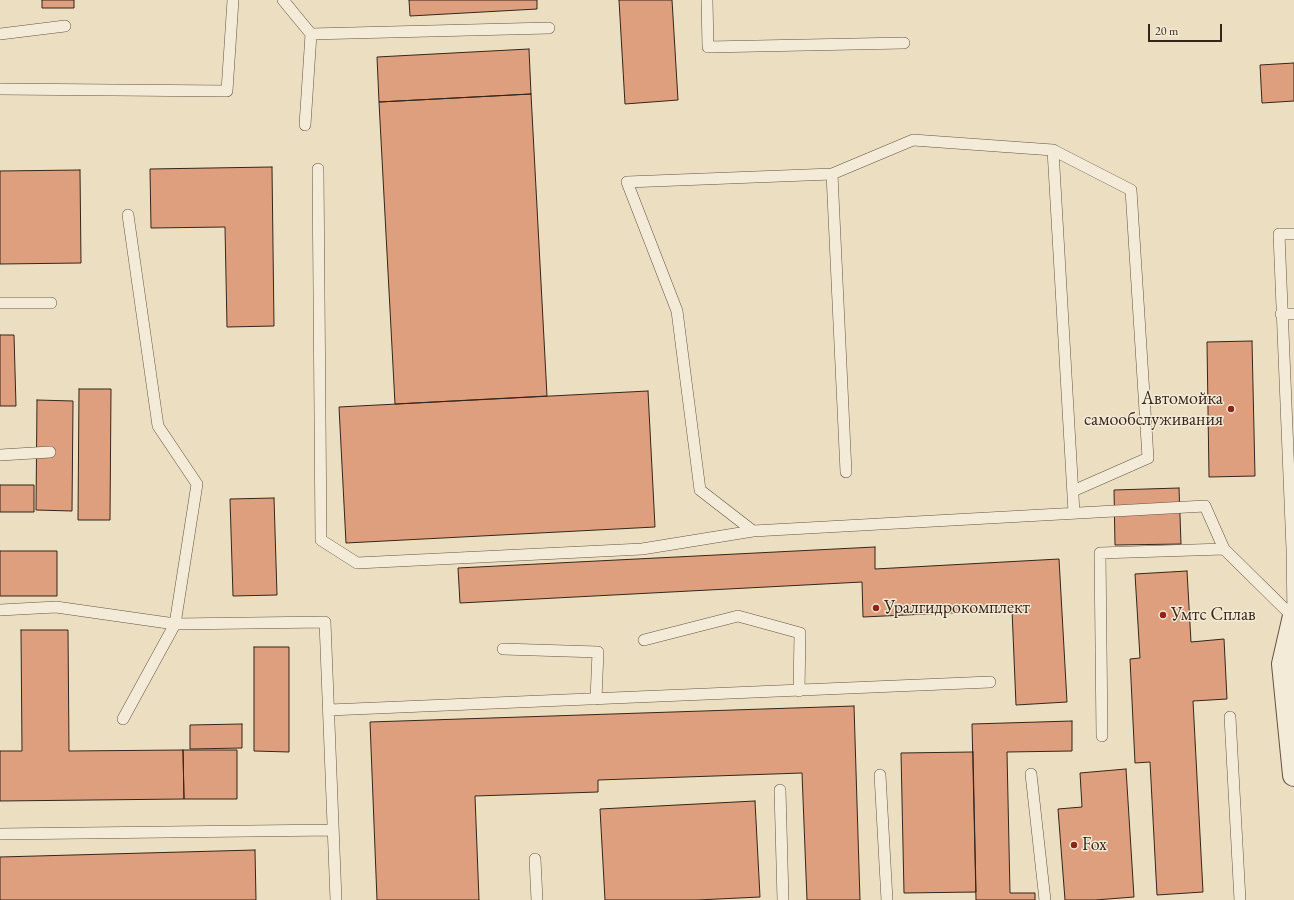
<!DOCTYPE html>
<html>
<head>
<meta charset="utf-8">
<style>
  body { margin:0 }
  #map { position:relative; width:1294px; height:900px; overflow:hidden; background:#ecdfc1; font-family:"EB Garamond",serif }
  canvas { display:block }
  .scale { position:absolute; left:1148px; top:24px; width:74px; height:18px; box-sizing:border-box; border:2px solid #362519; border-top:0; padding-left:5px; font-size:12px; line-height:14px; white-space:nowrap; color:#362519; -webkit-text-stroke:3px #f3ead7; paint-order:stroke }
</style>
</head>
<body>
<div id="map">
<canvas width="1294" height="900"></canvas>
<div class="scale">20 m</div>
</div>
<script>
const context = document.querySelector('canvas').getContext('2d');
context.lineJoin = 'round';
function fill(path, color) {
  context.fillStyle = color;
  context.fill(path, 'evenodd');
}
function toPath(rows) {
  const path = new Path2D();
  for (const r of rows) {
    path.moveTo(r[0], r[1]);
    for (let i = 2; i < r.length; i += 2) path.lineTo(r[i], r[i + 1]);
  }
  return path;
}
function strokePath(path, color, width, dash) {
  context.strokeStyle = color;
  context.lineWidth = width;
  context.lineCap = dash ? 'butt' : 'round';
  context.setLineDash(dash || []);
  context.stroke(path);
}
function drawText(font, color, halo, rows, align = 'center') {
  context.font = font + ' "EB Garamond",serif';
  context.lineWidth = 3;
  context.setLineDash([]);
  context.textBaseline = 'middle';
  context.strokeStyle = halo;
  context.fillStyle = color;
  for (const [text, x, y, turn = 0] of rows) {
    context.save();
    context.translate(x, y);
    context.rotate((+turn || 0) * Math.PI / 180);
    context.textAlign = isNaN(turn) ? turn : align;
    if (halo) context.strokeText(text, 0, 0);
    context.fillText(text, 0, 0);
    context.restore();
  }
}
const building = toPath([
  [42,0,74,0,74,8,42,8,42,0],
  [409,0,537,0,537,9,410,16,409,0],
  [619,0,672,0,678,100,625,104,619,0],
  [529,49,531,94,379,102,377,57,529,49],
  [1294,63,1294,101,1262,103,1260,65,1294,63],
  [531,94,547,396,395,404,379,102,531,94],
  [272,167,274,326,227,327,225,227,151,228,150,169,272,167],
  [80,170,81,263,0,264,0,171,80,170],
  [0,335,14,335,16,406,0,406,0,335],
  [1252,341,1255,476,1209,477,1207,342,1252,341],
  [79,389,111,389,110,520,78,520,79,389],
  [648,391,655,527,346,543,339,407,648,391],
  [37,400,73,401,72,511,36,510,37,400],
  [0,485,34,485,34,512,0,512,0,485],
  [1179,488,1181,544,1115,545,1114,490,1179,488],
  [274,498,277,595,233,596,230,499,274,498],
  [875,547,875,569,1059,559,1067,702,1016,705,1012,610,863,617,862,582,460,603,458,568,875,547],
  [0,551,57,551,57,596,0,596,0,551],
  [1187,571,1191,642,1224,639,1227,699,1193,701,1203,892,1157,895,1150,762,1135,763,1130,659,1140,658,1135,574,1187,571],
  [21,630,68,630,69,751,183,750,184,799,0,801,0,751,22,751,21,630],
  [254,647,289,647,289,752,254,751,254,647],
  [854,706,860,900,807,900,802,773,598,780,598,792,475,796,479,900,377,900,370,722,854,706],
  [1072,721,1072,751,1007,752,1010,893,1035,893,1035,900,976,900,972,724,1072,721],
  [242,724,242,748,190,749,190,725,242,724],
  [183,750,237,750,237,799,184,799,183,750],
  [973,752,976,892,904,893,901,753,973,752],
  [1126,769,1134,897,1095,900,1065,900,1058,809,1082,807,1080,773,1126,769],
  [755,801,760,897,697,900,605,900,600,809,755,801],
  [255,850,256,900,0,900,0,857,255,850]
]);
fill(building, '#de9f7f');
strokePath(building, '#362519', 1);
const lane = toPath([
  [283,0,311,34,305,125],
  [707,0,708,47,904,43],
  [0,34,65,26],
  [311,34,549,28],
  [0,89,227,91,233,0],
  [1053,150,1131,190,1148,458,1073,491],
  [318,169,321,540,357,563,642,549,753,531],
  [832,174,846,472],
  [0,303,51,303],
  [1281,314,1294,314],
  [0,455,50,452],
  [1074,513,1053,150,913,140,832,174,627,182,677,311,700,490,753,531,1205,506,1224,549],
  [0,610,56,607,175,624,325,622,336,900],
  [1293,617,1292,549,1279,234,1294,234],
  [644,640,738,616,800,633,799,691],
  [503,649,598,652,596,699],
  [329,710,990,682],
  [1230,717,1240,900],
  [123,719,175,624,197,484,158,426,128,215],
  [1102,736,1100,553,1224,549,1293,617],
  [1031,774,1045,900],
  [880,775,887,900],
  [780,790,783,900],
  [0,834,333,830],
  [535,859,537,900]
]);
const street = toPath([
  [1294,616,1283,664,1294,775]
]);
strokePath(lane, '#645443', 12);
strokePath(street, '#645443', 24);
strokePath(lane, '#f3ead7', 11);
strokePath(street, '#f3ead7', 22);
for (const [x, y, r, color] of [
  [1231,409,4,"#8f2418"],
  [876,608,4,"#8f2418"],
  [1163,615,4,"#8f2418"],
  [1074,845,4,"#8f2418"]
]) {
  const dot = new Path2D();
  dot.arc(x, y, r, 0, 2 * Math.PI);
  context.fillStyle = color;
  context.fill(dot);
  strokePath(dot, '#f3ead7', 1.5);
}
drawText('18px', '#362519', '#f3ead7', [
  ["Автомойка",1223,399,"right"],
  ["самообслуживания",1223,420,"right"],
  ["Уралгидрокомплект",884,608],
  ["Умтс Сплав",1171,615],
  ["Fox",1082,845]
], 'left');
</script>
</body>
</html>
